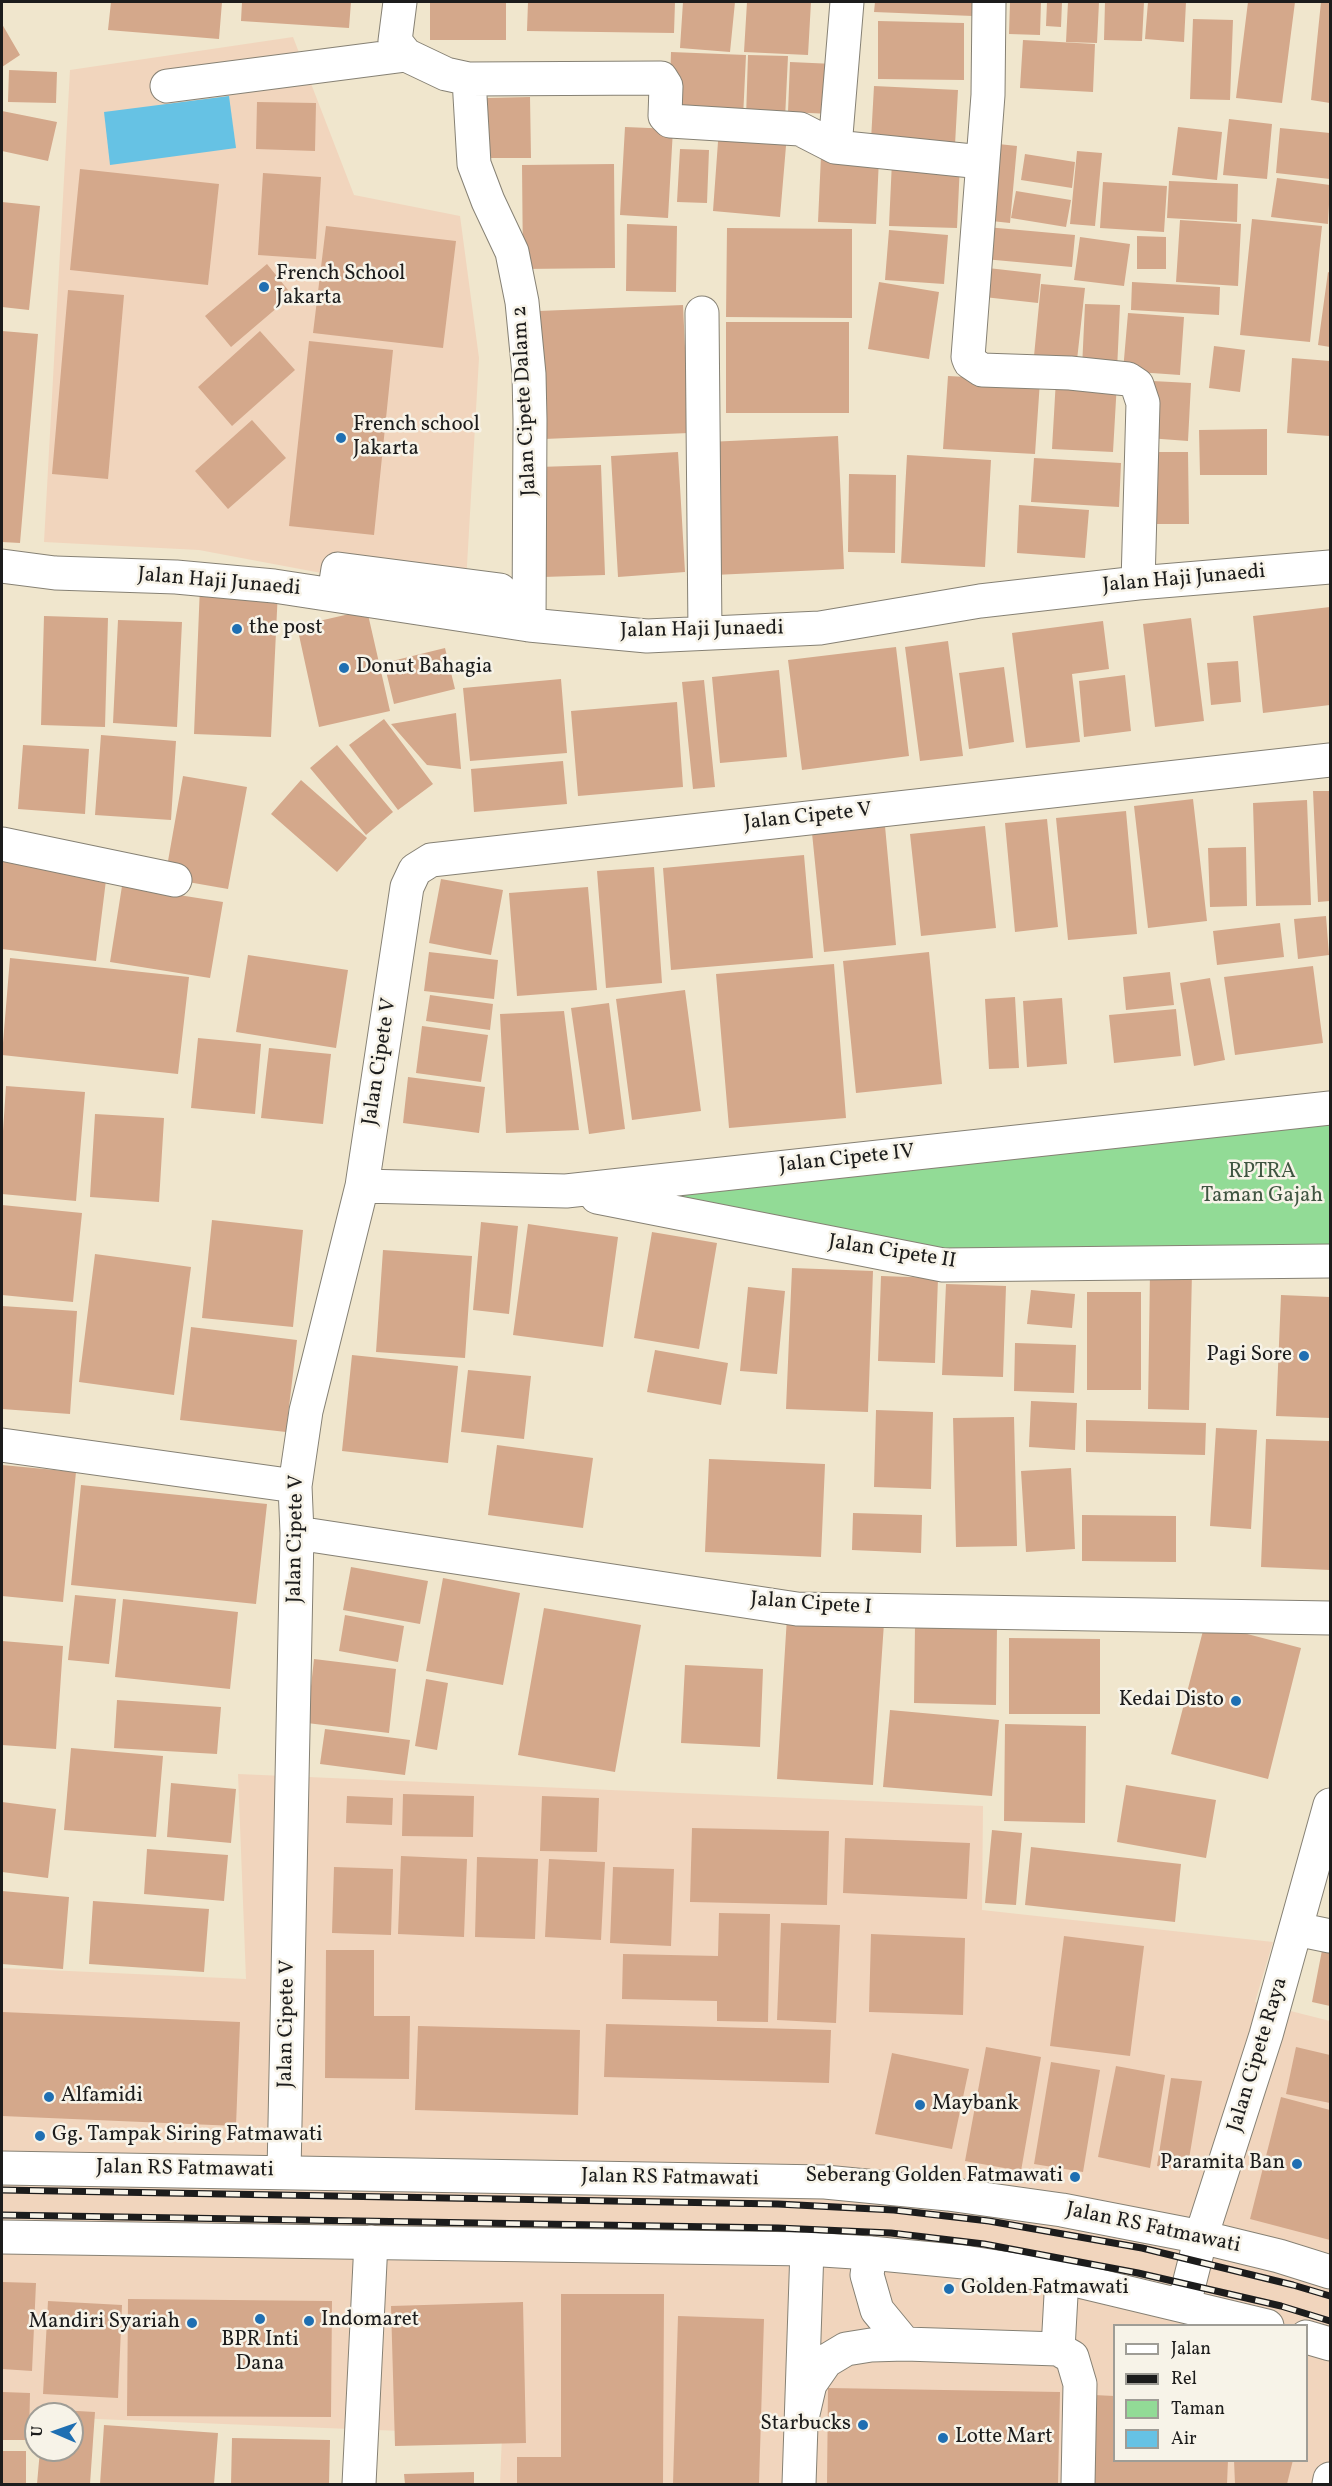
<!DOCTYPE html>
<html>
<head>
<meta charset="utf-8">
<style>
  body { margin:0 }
  #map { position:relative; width:1332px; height:2486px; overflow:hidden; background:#f0e6cd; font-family:Vollkorn,serif }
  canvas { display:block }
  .frame { position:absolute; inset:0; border:3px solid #1c1c1c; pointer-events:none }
  .legend { position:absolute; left:1113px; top:2324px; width:195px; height:138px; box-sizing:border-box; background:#f7f3e8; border:2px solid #9f9d96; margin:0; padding:8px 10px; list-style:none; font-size:18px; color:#1c1c1c }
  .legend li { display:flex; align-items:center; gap:12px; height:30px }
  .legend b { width:30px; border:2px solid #9f9d96 }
  .north { position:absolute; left:24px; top:2402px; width:60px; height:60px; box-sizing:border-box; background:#f7f3e8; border:2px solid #9f9d96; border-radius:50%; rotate:272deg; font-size:16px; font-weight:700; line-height:24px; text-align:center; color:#1c1c1c }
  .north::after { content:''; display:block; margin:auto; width:21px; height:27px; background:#1f6fb2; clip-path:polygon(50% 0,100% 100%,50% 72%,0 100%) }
</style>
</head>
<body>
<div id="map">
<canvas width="1332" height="2486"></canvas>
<div class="frame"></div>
<ul class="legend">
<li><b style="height:8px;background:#fff"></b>Jalan</li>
<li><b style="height:8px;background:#1c1c1c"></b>Rel</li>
<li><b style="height:16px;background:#92db96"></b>Taman</li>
<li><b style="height:16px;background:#66c2e4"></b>Air</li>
</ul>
<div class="north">U</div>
</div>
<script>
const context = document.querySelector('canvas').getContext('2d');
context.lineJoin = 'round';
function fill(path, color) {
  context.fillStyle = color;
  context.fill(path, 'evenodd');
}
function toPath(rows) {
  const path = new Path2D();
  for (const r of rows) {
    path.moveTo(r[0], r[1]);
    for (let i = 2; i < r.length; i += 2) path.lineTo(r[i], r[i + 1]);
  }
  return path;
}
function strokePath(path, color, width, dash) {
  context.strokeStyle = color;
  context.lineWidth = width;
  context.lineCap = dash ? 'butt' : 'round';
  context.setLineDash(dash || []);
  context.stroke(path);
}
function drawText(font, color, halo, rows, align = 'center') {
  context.font = font + ' Vollkorn,serif';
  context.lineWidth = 5;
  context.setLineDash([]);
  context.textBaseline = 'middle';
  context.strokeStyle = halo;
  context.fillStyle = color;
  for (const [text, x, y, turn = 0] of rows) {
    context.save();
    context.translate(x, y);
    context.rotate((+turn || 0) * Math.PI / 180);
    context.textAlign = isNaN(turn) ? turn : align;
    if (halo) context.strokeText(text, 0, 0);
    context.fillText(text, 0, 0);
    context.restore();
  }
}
fill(toPath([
  [293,37,354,195,460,216,479,358,465,600,199,550,44,542,70,70],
  [238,1774,983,1806,982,1910,1273,1942,1255,2002,1330,2021,1330,2484,500,2484,502,2435,72,2418,72,2414,36,2414,36,2417,2,2415,2,1968,246,1979],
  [1114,2326,1306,2326,1306,2460,1114,2460]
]), '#f1d5bd');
fill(toPath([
  [1330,1112,1330,1248,963,1253,645,1194]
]), '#92db96');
fill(toPath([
  [229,96,236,148,110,165,104,112]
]), '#66c2e4');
fill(toPath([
  [111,2,222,2,219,39,108,30],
  [242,2,351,2,349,28,241,21],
  [430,2,506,2,506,40,430,40],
  [528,2,675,2,674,33,527,31],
  [683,2,735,2,730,52,680,48],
  [747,2,811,2,808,55,744,52],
  [875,2,974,2,973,16,874,12],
  [1010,2,1041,2,1040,35,1009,34],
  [1047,2,1062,2,1061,27,1046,26],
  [1068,2,1099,2,1097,43,1066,42],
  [1105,2,1144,2,1142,41,1104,40],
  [1148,2,1186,2,1184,42,1145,39],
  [1248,2,1295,2,1282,103,1236,98],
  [1321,2,1330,2,1330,103,1311,100],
  [1193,19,1233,20,1230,100,1190,99],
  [878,21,964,23,964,80,878,79],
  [2,24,20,55,2,67],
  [1023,40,1095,44,1093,92,1020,88],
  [671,52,746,55,743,118,669,116],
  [748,55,788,56,785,119,746,118],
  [790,62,834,64,831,114,788,112],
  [9,70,57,72,56,103,8,102],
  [874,86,958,90,955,145,871,140],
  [530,97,531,158,488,158,487,98],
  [257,102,316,103,315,151,256,149],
  [2,111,57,122,48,161,2,151],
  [1229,119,1272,124,1267,179,1223,175],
  [625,127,673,129,668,218,620,215],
  [1178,127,1222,132,1217,180,1172,175],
  [719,128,787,134,780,217,713,211],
  [1280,128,1330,133,1330,179,1276,173],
  [989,143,1017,146,1010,223,982,220],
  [680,149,709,150,707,203,677,202],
  [1077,151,1102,153,1095,226,1070,224],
  [1025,154,1075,162,1072,188,1021,180],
  [821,156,879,158,876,224,818,222],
  [892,161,960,164,957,228,889,226],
  [614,164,615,268,523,269,522,165],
  [80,169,219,184,208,285,70,270],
  [263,173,321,177,316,259,258,255],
  [1277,178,1330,185,1328,224,1271,217],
  [1169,181,1238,184,1237,222,1167,218],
  [1103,182,1167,186,1164,232,1100,228],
  [1016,191,1071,200,1066,227,1011,218],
  [2,202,40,206,29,310,2,307],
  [1252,219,1322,226,1310,342,1240,335],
  [1180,220,1241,224,1238,286,1176,282],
  [627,224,677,226,676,292,626,291],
  [326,226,456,241,443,348,313,333],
  [986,227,1075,235,1072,267,984,259],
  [727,228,852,229,852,318,726,317],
  [889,230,948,235,944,284,885,280],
  [1137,236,1166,237,1166,269,1137,269],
  [1080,237,1130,244,1124,286,1074,280],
  [267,264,292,295,231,347,205,316],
  [979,267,1041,274,1038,303,975,296],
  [1328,272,1330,273,1330,347,1318,345],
  [879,282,939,292,929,359,868,349],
  [1132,282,1220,287,1219,315,1131,310],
  [1041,284,1085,288,1077,360,1034,356],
  [68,290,124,295,108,479,52,474],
  [1085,304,1120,305,1117,370,1082,368],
  [683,305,689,433,544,439,539,311],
  [1128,313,1184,317,1180,375,1123,371],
  [726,322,849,322,849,413,726,413],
  [2,331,38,334,20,543,2,542],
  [260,331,295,370,232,426,198,387],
  [309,341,393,350,374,535,289,526],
  [1214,346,1245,350,1240,392,1209,388],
  [1292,358,1330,361,1330,436,1287,433],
  [948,376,1040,381,1035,454,943,449],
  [1056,379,1117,382,1113,452,1052,449],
  [1152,381,1191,383,1188,441,1148,438],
  [252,420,286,458,228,509,195,471],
  [1267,429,1267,475,1200,475,1199,430],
  [838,436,844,569,714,575,708,442],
  [678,452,685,572,618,577,611,456],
  [1150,452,1188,452,1189,524,1151,524],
  [907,455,991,460,985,567,901,563],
  [1034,458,1121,463,1119,507,1031,502],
  [601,465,605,575,543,577,538,467],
  [849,474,896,475,895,553,848,552],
  [1019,505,1089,510,1085,558,1017,553],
  [200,586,278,590,271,737,194,734],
  [1330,607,1330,705,1263,713,1253,616],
  [367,610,390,711,319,727,297,626],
  [44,616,108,618,105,727,41,725],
  [1191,618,1204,721,1155,727,1143,624],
  [118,620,182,622,177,727,113,723],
  [1103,621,1109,669,1072,674,1080,742,1026,748,1012,633],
  [948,641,963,756,920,761,905,647],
  [896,647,909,756,802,770,788,660],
  [445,648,455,689,394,704,384,663],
  [1238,661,1241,702,1211,705,1207,663],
  [1004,667,1014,742,969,749,959,673],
  [779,670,787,757,720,763,712,677],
  [1125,675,1131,731,1084,737,1079,681],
  [561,679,567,753,470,761,463,688],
  [704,680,715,787,693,789,682,682],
  [677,702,683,787,578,796,571,711],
  [456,713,461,769,427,765,391,724],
  [384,719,433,784,398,810,349,745],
  [101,735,176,741,171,820,95,815],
  [23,745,89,749,85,814,18,809],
  [337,745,393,812,366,835,310,768],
  [563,761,567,804,474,812,471,769],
  [183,776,247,787,228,889,165,878],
  [301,780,367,838,337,872,271,814],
  [1313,791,1330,791,1330,901,1318,902],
  [1193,799,1207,921,1148,928,1134,806],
  [1307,800,1311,905,1256,906,1253,803],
  [1126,811,1137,934,1068,940,1056,818],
  [1047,819,1058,927,1015,932,1005,823],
  [885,826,896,945,824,952,812,833],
  [985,826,996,928,921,936,910,834],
  [1246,847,1247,906,1210,907,1208,848],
  [804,855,813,958,671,970,663,868],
  [2,859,107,872,96,961,2,949],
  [654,867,662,983,606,988,597,871],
  [441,879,503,890,491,955,429,943],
  [122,886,223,902,210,978,110,962],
  [588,887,597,990,517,996,509,893],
  [1326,916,1329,955,1298,959,1294,919],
  [1280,923,1284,957,1217,965,1213,931],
  [429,952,498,960,494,999,424,991],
  [929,952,942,1084,856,1093,843,961],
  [248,955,348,970,336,1048,236,1032],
  [10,958,189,977,178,1074,2,1055],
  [834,964,846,1118,729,1128,716,974],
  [1313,966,1323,1043,1235,1055,1224,977],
  [1170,972,1174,1005,1126,1010,1123,977],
  [1210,978,1225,1060,1194,1066,1180,983],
  [685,990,701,1111,632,1120,616,999],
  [430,995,493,1004,490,1030,426,1021],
  [1015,997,1019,1068,989,1069,985,999],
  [1062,998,1067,1064,1027,1067,1023,1001],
  [609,1003,625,1129,589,1134,571,1008],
  [1176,1009,1181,1056,1114,1063,1109,1015],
  [564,1011,579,1130,506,1133,500,1014],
  [422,1026,488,1035,481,1082,416,1073],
  [198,1038,261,1044,255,1114,191,1108],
  [269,1048,331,1054,323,1124,261,1118],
  [408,1077,485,1087,479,1133,403,1123],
  [6,1086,85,1092,76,1201,2,1194,2,1146],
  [95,1114,164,1118,159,1202,90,1197],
  [2,1205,82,1213,73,1302,2,1295],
  [212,1220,303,1230,293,1327,202,1318],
  [481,1222,518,1226,509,1314,473,1310],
  [528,1224,618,1237,603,1347,513,1335],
  [652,1232,717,1243,699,1349,634,1338],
  [383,1250,472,1256,465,1358,376,1352],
  [95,1254,191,1267,174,1395,79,1382],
  [792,1268,873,1271,868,1412,786,1409],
  [1150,1271,1192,1271,1189,1410,1148,1409],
  [881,1276,938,1278,935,1363,878,1361],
  [946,1284,1006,1286,1003,1377,942,1375],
  [748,1287,785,1291,777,1374,740,1371],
  [1031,1290,1075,1294,1072,1328,1027,1324],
  [1087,1292,1141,1292,1141,1390,1087,1390],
  [1281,1295,1330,1297,1330,1418,1276,1416],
  [2,1306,77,1311,70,1414,2,1409],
  [191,1327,297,1340,286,1432,180,1420],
  [1015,1343,1076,1345,1074,1393,1014,1391],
  [655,1350,728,1363,721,1405,647,1392],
  [352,1355,458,1366,448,1463,342,1451],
  [468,1370,531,1376,524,1439,461,1432],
  [1031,1401,1077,1403,1075,1450,1029,1447],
  [876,1410,933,1412,931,1489,874,1487],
  [1014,1417,1017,1546,956,1547,953,1418],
  [1086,1420,1206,1423,1205,1455,1086,1452],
  [1216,1428,1257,1430,1251,1529,1210,1526],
  [1266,1439,1330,1441,1330,1570,1261,1567],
  [497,1445,593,1458,583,1528,488,1515],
  [709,1459,825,1464,821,1557,705,1552],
  [2,1465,76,1472,63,1602,2,1596],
  [1071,1468,1075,1549,1026,1552,1021,1471],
  [81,1485,267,1504,256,1604,71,1585],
  [853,1513,922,1515,921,1553,852,1550],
  [1082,1515,1176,1516,1176,1562,1082,1561],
  [351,1567,428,1581,420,1624,343,1610],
  [443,1578,520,1593,503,1685,426,1671],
  [75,1595,116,1599,109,1664,68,1660],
  [123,1599,238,1612,230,1689,115,1677],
  [544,1608,641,1625,615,1772,518,1755],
  [345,1615,404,1626,398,1662,339,1651],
  [787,1617,884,1623,873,1785,777,1779],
  [1205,1623,1301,1648,1268,1779,1171,1754],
  [915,1625,997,1627,996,1705,914,1703],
  [1009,1638,1100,1639,1100,1714,1009,1714],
  [2,1641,63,1646,56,1749,2,1745],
  [314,1659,396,1669,389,1733,307,1723],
  [685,1665,763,1669,760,1747,681,1743],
  [426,1679,448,1683,437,1750,415,1746],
  [117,1700,221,1707,217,1754,114,1748],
  [890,1710,999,1720,992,1796,883,1787],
  [1005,1724,1086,1726,1085,1823,1004,1821],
  [325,1729,410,1740,405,1775,320,1764],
  [71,1748,163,1756,156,1837,64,1830],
  [171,1783,236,1789,231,1843,167,1837],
  [1126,1785,1216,1800,1206,1858,1117,1842],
  [403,1794,474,1796,473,1837,402,1836],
  [347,1796,393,1798,392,1825,346,1823],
  [542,1796,599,1798,597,1852,540,1851],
  [2,1802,56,1809,48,1878,2,1872],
  [692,1828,829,1831,827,1905,690,1902],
  [992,1830,1022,1833,1016,1905,985,1903],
  [845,1838,970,1843,967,1899,843,1893],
  [1031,1847,1181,1864,1175,1922,1025,1905],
  [147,1849,228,1855,224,1901,144,1894],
  [401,1856,467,1859,464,1937,398,1934],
  [477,1857,538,1859,535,1939,475,1937],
  [549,1859,605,1862,601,1940,545,1937],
  [334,1867,393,1869,391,1935,332,1933],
  [613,1867,674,1869,671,1946,610,1943],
  [2,1891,69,1897,63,1969,2,1964],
  [93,1901,209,1909,204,1972,89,1964],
  [719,1913,770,1914,768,2022,717,2021,717,2001,622,1999,623,1954,718,1956],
  [781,1923,840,1925,836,2023,777,2020],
  [871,1934,965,1938,963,2015,869,2012],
  [1064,1936,1144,1946,1130,2056,1050,2046],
  [1324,1940,1330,1941,1330,2006,1312,2002],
  [326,1950,374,1950,374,2016,410,2016,409,2079,325,2078],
  [2,2012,240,2022,236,2126,2,2116],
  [606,2024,831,2030,829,2083,604,2077],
  [418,2026,580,2030,578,2115,415,2110],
  [986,2047,1041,2057,1021,2171,965,2161],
  [1296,2047,1330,2055,1330,2103,1286,2094],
  [892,2053,969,2069,952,2149,875,2134],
  [1051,2062,1100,2070,1083,2172,1034,2164],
  [1116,2066,1165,2075,1150,2168,1098,2157],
  [1171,2078,1202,2081,1187,2171,1157,2166],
  [1281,2097,1330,2110,1330,2240,1250,2219],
  [2,2282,36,2283,32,2371,2,2369],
  [561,2294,664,2294,663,2484,517,2484,517,2457,561,2457],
  [128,2299,332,2301,331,2417,127,2416],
  [48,2301,122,2305,118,2398,43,2394],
  [523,2302,526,2443,395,2446,391,2306],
  [678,2316,764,2319,759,2484,673,2484],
  [828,2388,1060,2392,1058,2484,827,2484],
  [2,2392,30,2393,29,2440,2,2440],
  [1094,2395,1114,2396,1114,2460,1228,2460,1227,2484,1087,2484],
  [42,2409,95,2412,90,2484,37,2484,40,2450,72,2450,72,2414,42,2414],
  [104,2425,218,2433,214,2484,100,2484],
  [232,2438,330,2440,329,2484,231,2484],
  [2,2451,26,2451,26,2484,2,2484],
  [1234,2460,1293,2460,1287,2484,1235,2484],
  [474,2472,474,2484,405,2484,404,2474]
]), '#d4a88b');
const minor = toPath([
  [400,2,395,41,406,55,446,74,469,79,661,78,666,86,665,116,670,121,800,129,835,147,982,162],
  [989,2,988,95,968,357,970,362,982,370,1070,373,1128,379,1137,385,1143,403,1138,583],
  [469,79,474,164,488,201,512,252,522,302,529,374,530,420,529,625],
  [167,86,406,55],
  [835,147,847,2],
  [702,313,705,633],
  [2,566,55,573,176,577,274,586,529,625,647,636,820,628,980,601,1138,583,1330,567],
  [334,594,338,569,500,590,501,620],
  [2,844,175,880],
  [362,1186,566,1191,1330,1108],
  [597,1197,943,1265,1330,1261],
  [2,1445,295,1486],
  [297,1533,797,1609,1330,1618],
  [1296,1929,1330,1936],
  [284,2172,297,1533,295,1486,306,1411,362,1186,407,887,415,870,431,860,1330,760],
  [870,2253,867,2275,877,2310,905,2344],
  [1058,2349,1062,2277],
  [802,2418,810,2384,826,2361,846,2349,871,2345,905,2344,1058,2349,1072,2357,1080,2384,1078,2484],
  [359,2484,371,2242],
  [799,2484,807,2249],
  [1329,2484,1330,2479]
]);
const major = toPath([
  [2,2168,825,2182,948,2194,1062,2210,1201,2237,1279,2256,1330,2272],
  [2,2237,807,2249,870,2253,964,2262,1062,2277,1267,2326],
  [1184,2304,1201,2237,1266,2035,1330,1805],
  [1306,2337,1330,2344]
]);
strokePath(minor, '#868174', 35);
strokePath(major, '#868174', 35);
strokePath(minor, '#fff', 33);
strokePath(major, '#fff', 33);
const rail = toPath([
  [2,2190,778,2204,894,2210,989,2221,1142,2248,1293,2285,1330,2296],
  [2,2215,778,2228,891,2233,984,2244,1138,2273,1281,2306,1330,2321]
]);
strokePath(rail, '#1c1c1c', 7);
strokePath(rail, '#f7f3e8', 4.5, [14]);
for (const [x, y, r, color] of [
  [264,287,6,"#1f6fb2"],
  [341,438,6,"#1f6fb2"],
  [237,629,6,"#1f6fb2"],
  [344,668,6,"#1f6fb2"],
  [1304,1356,6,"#1f6fb2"],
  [1236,1701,6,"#1f6fb2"],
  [49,2097,6,"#1f6fb2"],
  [920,2105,6,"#1f6fb2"],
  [40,2136,6,"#1f6fb2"],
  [1297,2164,6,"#1f6fb2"],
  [1075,2177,6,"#1f6fb2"],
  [949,2289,6,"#1f6fb2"],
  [260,2319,6,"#1f6fb2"],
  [309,2321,6,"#1f6fb2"],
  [192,2323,6,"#1f6fb2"],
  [863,2425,6,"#1f6fb2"],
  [943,2438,6,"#1f6fb2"]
]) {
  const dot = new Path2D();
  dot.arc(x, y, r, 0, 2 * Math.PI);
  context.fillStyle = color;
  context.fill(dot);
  strokePath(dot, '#f7f3e8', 2);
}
drawText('21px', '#1c1c1c', '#f7f3e8', [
  ["French School",276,275],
  ["Jakarta",276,299],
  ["French school",353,426],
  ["Jakarta",353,450],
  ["the post",249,629],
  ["Donut Bahagia",356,668],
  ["Pagi Sore",1292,1356,"right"],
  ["Kedai Disto",1224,1701,"right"],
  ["Alfamidi",61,2097],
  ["Maybank",932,2105],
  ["Gg. Tampak Siring Fatmawati",52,2136],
  ["Paramita Ban",1285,2164,"right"],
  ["Seberang Golden Fatmawati",1063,2177,"right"],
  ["Golden Fatmawati",961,2289],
  ["Indomaret",321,2321],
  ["Mandiri Syariah",180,2323,"right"],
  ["BPR Inti",260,2341,"center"],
  ["Dana",260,2365,"center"],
  ["Starbucks",851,2425,"right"],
  ["Lotte Mart",955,2438]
], 'left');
drawText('21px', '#1c1c1c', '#f7f3e8', [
  ["Jalan Cipete Dalam 2",526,401,-93],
  ["Jalan Haji Junaedi",1184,580,-5],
  ["Jalan Haji Junaedi",219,583,5],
  ["Jalan Haji Junaedi",702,631,-1],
  ["Jalan Cipete V",808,818,-6],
  ["Jalan Cipete V",381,1062,-81],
  ["Jalan Cipete IV",847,1160,-6],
  ["Jalan Cipete II",892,1253,9],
  ["Jalan Cipete V",297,1539,-89],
  ["Jalan Cipete I",811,1605,4],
  ["Jalan Cipete V",288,2024,-89],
  ["Jalan Cipete Raya",1259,2055,-73],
  ["Jalan RS Fatmawati",185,2170,1],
  ["Jalan RS Fatmawati",670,2179,1],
  ["Jalan RS Fatmawati",1153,2229,12]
]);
drawText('21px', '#3f5541', '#f7f3e8', [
  ["RPTRA",1262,1173],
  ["Taman Gajah",1262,1197]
]);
</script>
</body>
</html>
